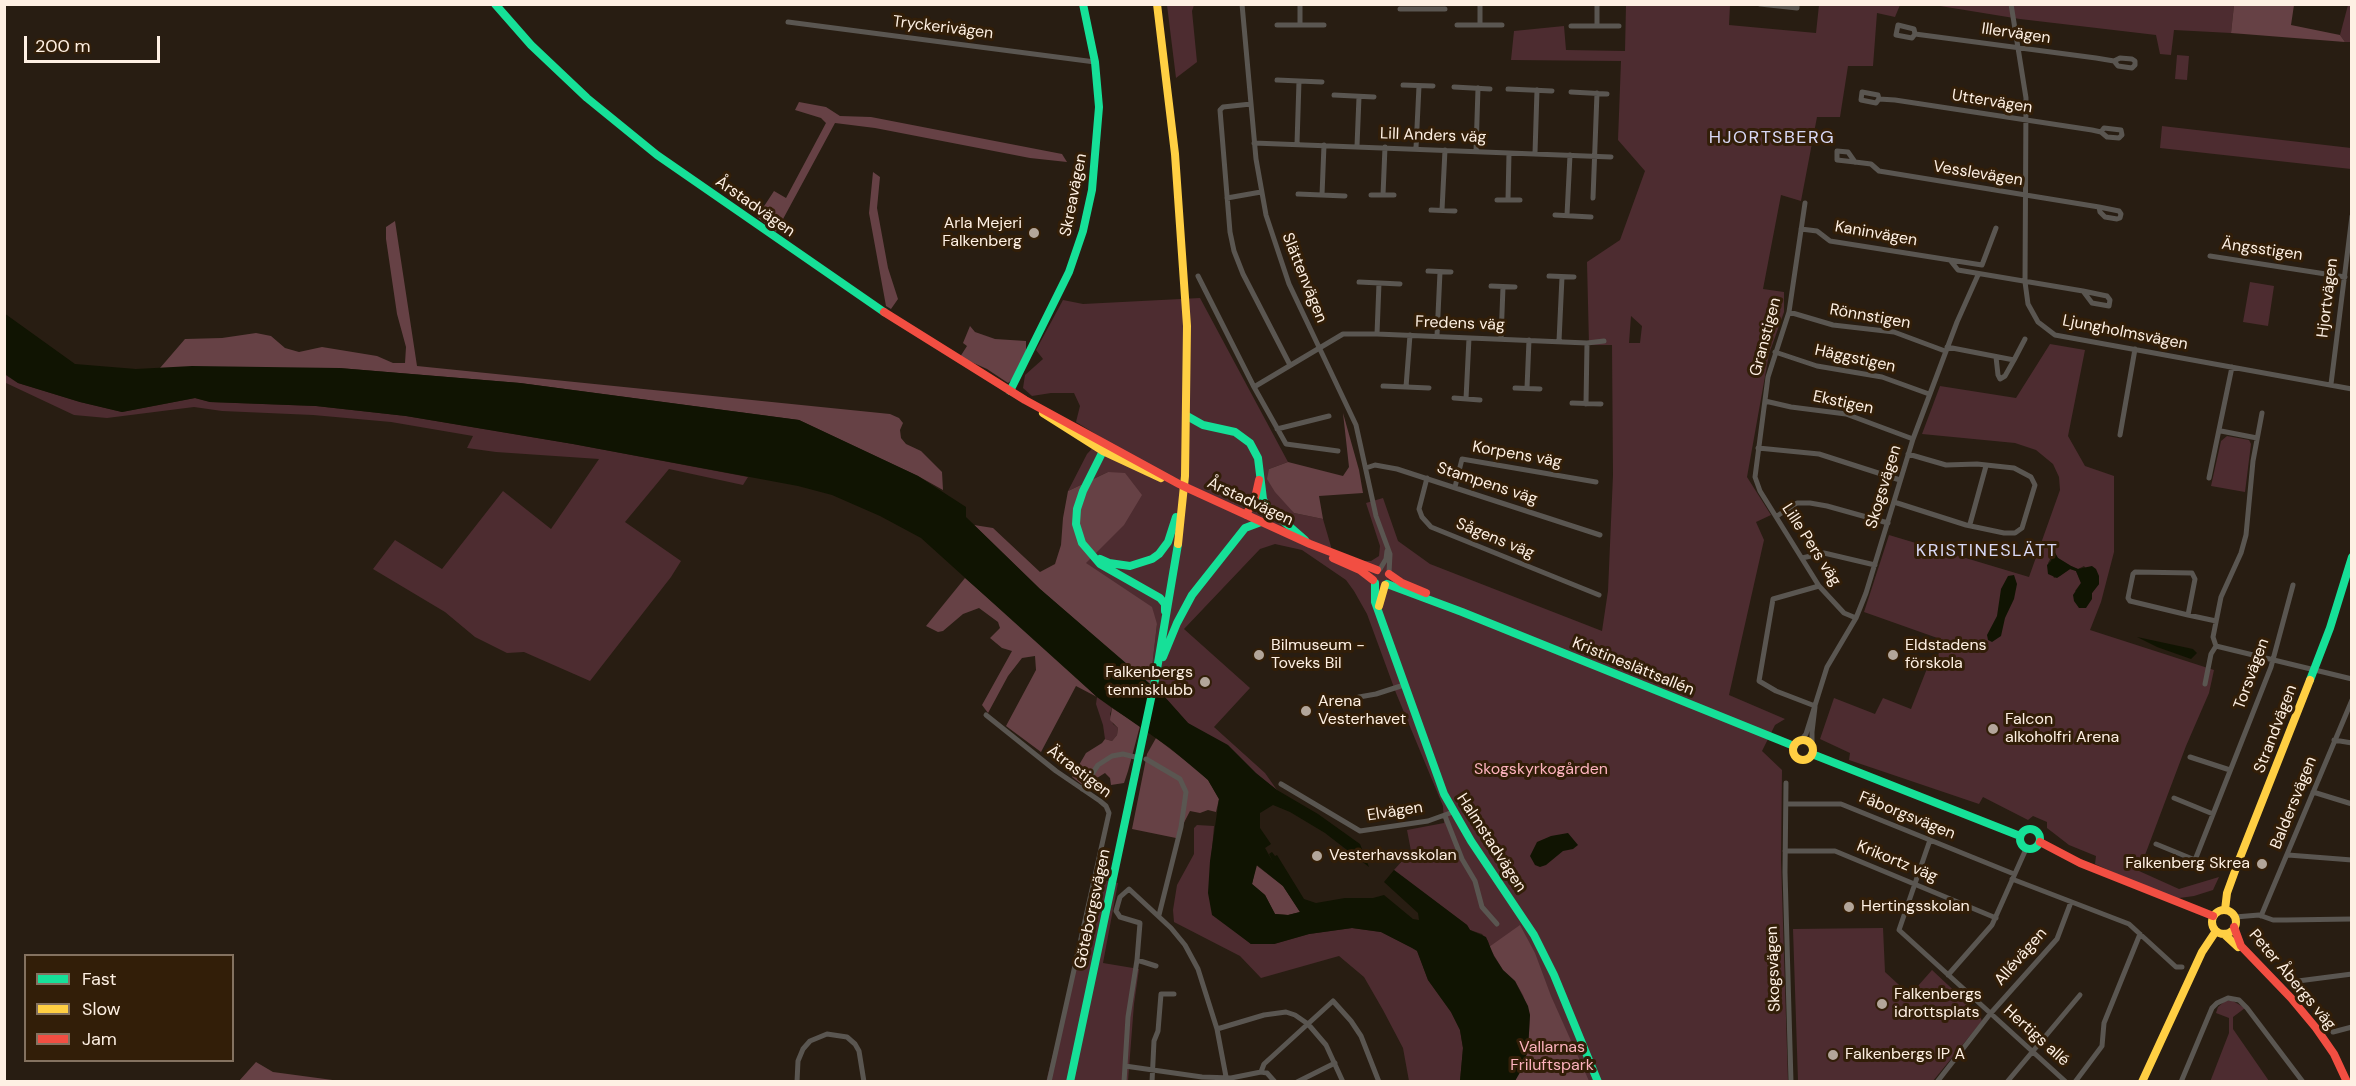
<!DOCTYPE html>
<html>
<head>
<meta charset="utf-8">
<style>
  body { margin:0 }
  #map { position:relative; width:2356px; height:1086px; overflow:hidden; background:#281d12; font-family:"DM Sans",sans-serif }
  canvas { display:block }
  .frame { position:absolute; inset:0; border:6px solid #fef0e3; pointer-events:none }
  .legend { position:absolute; left:24px; top:954px; width:210px; height:108px; box-sizing:border-box; background:#321e08; border:2px solid #847260; margin:0; padding:8px 10px; list-style:none; font-size:18px; color:#fef0e3 }
  .legend li { display:flex; align-items:center; gap:12px; height:30px }
  .legend b { width:30px; border:2px solid #847260 }
  .scale { position:absolute; left:24px; top:36px; width:136px; height:27px; box-sizing:border-box; border:3px solid #fef0e3; border-top:0; padding-left:8px; font-size:18px; line-height:21px; white-space:nowrap; color:#fef0e3; -webkit-text-stroke:4px #321e08; paint-order:stroke }
</style>
</head>
<body>
<div id="map">
<canvas width="2356" height="1086"></canvas>
<div class="frame"></div>
<ul class="legend">
<li><b style="height:8px;background:#16e098"></b>Fast</li>
<li><b style="height:8px;background:#ffcf43"></b>Slow</li>
<li><b style="height:8px;background:#f24e42"></b>Jam</li>
</ul>
<div class="scale">200 m</div>
</div>
<script>
const context = document.querySelector('canvas').getContext('2d');
context.lineJoin = 'round';
function fill(path, color) {
  context.fillStyle = color;
  context.fill(path, 'evenodd');
}
function toPath(rows) {
  const path = new Path2D();
  for (const r of rows) {
    if (r.length === 3) {
      path.moveTo(r[0] + r[2], r[1]);
      path.arc(r[0], r[1], r[2], 0, 2 * Math.PI);
      continue;
    }
    path.moveTo(r[0], r[1]);
    for (let i = 2; i < r.length; i += 2) path.lineTo(r[i], r[i + 1]);
  }
  return path;
}
function strokePath(path, color, width, dash) {
  context.strokeStyle = color;
  context.lineWidth = width;
  context.lineCap = dash ? 'butt' : 'round';
  context.setLineDash(dash || []);
  context.stroke(path);
}
function drawText(font, color, halo, rows, align = 'center') {
  context.font = font + ' "DM Sans",sans-serif';
  context.lineWidth = 6;
  context.setLineDash([]);
  context.textBaseline = 'middle';
  context.strokeStyle = halo;
  context.fillStyle = color;
  for (const [text, x, y, turn = 0] of rows) {
    context.save();
    context.translate(x, y);
    context.rotate((+turn || 0) * Math.PI / 180);
    context.textAlign = isNaN(turn) ? turn : align;
    if (halo) context.strokeText(text, 0, 0);
    context.fillText(text, 0, 0);
    context.restore();
  }
}
fill(toPath([
  [1167,5,1194,5,1192,11,1197,62,1176,78],
  [1626,5,1730,5,1729,25,1816,33,1819,5,1900,5,1895,17,1877,13,1873,66,1848,66,1840,117,1817,117,1801,201,1781,195,1763,289,1784,292,1784,312,1769,354,1747,477,1771,515,1756,522,1764,540,1729,695,1785,719,1775,725,1762,751,1782,770,1781,860,1788,1081,1515,1081,1522,1069,1488,941,1482,934,1470,930,1467,925,1394,870,1411,851,1407,830,1444,823,1443,806,1396,693,1367,614,1354,591,1346,580,1302,550,1275,544,1260,549,1184,629,1250,688,1214,727,1265,773,1277,790,1188,723,1163,695,1150,685,1157,624,1100,574,1085,563,1094,554,1108,472,1068,491,1087,454,1102,438,1076,422,1080,406,1074,393,1051,393,1032,396,1023,388,1025,375,1043,359,1036,350,1063,300,1083,304,1200,298,1288,462,1269,469,1294,513,1323,519,1332,550,1363,561,1371,561,1379,556,1380,546,1366,503,1383,498,1398,541,1430,564,1602,631,1608,591,1613,475,1612,345,1589,345,1587,262,1620,240,1645,171,1618,140,1621,61,1511,60,1514,31,1564,26,1566,50,1625,51],
  [1631,316,1642,326,1640,343,1629,343],
  [1934,5,2234,5,2231,33,2174,30,2171,55,2160,54,2156,35,2020,19],
  [2348,5,2351,5,2351,42,2345,42,2340,35],
  [2177,55,2189,56,2187,80,2175,79],
  [2162,126,2351,148,2351,169,2160,148],
  [2250,282,2274,286,2268,326,2243,322],
  [2050,344,2085,350,2068,436,2085,466,2114,476,2114,552,2101,602,2090,630,2214,670,2209,693,2186,746,2139,871,2179,889,2219,877,2213,890,2194,896,2172,899,2095,864,2096,856,2069,845,2047,828,2047,822,2033,816,2028,820,1983,797,1979,804,1849,760,1850,753,1820,739,1834,698,1875,714,1883,698,1911,709,1928,666,1934,667,1942,644,1943,640,1864,612,1889,535,2029,577,2060,490,2059,477,2053,464,2036,450,2015,443,1922,434,1940,386,2016,398],
  [2054,552,2058,558,2071,566,2078,569,2084,566,2099,584,2092,593,2092,599,2075,591,2081,583,2076,571,2070,569,2060,576,2054,578,2048,563],
  [4,374,18,383,80,402,122,412,195,398,210,402,316,406,406,416,573,444,748,477,743,485,669,469,625,522,681,561,671,577,590,681,524,652,507,653,475,637,445,612,373,569,395,540,442,569,503,491,551,529,599,459,496,452,467,448,473,436,391,422,313,415,222,411,194,407,107,418,74,415,6,383],
  [2227,436,2249,440,2251,444,2245,492,2211,486,2221,441],
  [1097,697,1112,708,1110,714,1113,724,1118,728,1117,735,1112,741,1105,739,1103,725,1096,704],
  [1197,825,1214,826,1210,873,1236,932,1251,944,1274,944,1309,934,1352,928,1381,932,1417,950,1428,980,1451,1012,1460,1030,1463,1048,1460,1081,1409,1081,1403,1048,1383,1010,1364,977,1339,956,1261,978,1240,956,1174,922,1173,910,1177,885,1194,854,1194,828],
  [1097,879,1118,883,1103,963,1139,969,1134,1004,1128,1081,1046,1082],
  [1883,928,1885,972,1910,995,1932,970,1979,1014,1982,1021,1933,1081,1798,1081,1793,929],
  [2225,1001,2233,1001,2245,1008,2233,1017,2233,1029,2269,1081,2210,1082,2229,1033,2229,1018,2216,1013,2218,1007]
]), '#4d2c30');
fill(toPath([
  [2234,5,2294,5,2291,25,2340,35,2345,42,2231,33],
  [799,102,826,107,840,116,871,117,1062,154,1067,162,1030,158,875,128,835,123,776,232,757,217,774,191,786,198,826,123,821,118,795,110],
  [873,172,880,177,877,208,888,268,898,299,891,309,886,306,869,213],
  [395,221,417,366,890,414,899,418,903,423,900,430,901,438,906,444,921,451,942,472,943,490,918,476,799,420,520,383,339,368,160,368,185,339,222,338,256,333,271,336,285,348,299,352,322,347,377,356,393,363,405,363,406,347,397,314,386,239,386,227],
  [970,326,975,332,995,339,1026,341,1026,354,1013,379,1008,383,987,369,960,357,967,346,963,343],
  [1343,413,1359,470,1363,493,1319,496,1323,519,1294,513,1275,492,1267,479,1269,469,1288,462,1343,476,1349,467],
  [1108,472,1125,473,1142,495,1124,525,1086,563,1152,607,1157,624,1150,685,1040,589,974,525,993,528,1040,572,1055,564,1061,545,1063,518,1068,491],
  [965,578,1050,652,1097,697,1076,686,1041,752,1006,726,1036,670,1035,656,1022,658,1008,676,988,713,982,705,1012,651,1002,648,990,638,1000,628,998,622,979,608,963,614,943,631,938,632,926,626],
  [1112,708,1140,726,1128,771,1124,783,1111,785,1110,778,1105,773,1097,778,1089,790,1072,777,1086,753,1102,743,1105,739,1112,741,1117,735,1118,728,1110,720],
  [1156,738,1199,771,1208,780,1219,799,1216,812,1208,810,1200,813,1190,811,1176,838,1132,829,1147,754],
  [1256,865,1283,886,1300,912,1288,915,1275,914,1265,895,1252,884],
  [1520,925,1535,953,1551,996,1589,1081,1515,1081,1528,1050,1530,1015,1523,995,1515,981,1503,970,1489,947],
  [256,1062,273,1072,340,1081,239,1081]
]), '#664145');
fill(toPath([
  [4,313,75,364,136,369,192,366,339,368,520,383,799,420,918,476,966,507,966,517,1040,589,1163,695,1188,723,1228,745,1256,773,1277,790,1318,814,1360,844,1369,867,1325,833,1290,812,1273,805,1260,813,1260,828,1271,844,1265,848,1273,862,1269,854,1272,852,1275,856,1277,855,1304,899,1316,903,1345,898,1373,898,1384,895,1413,919,1419,920,1418,913,1384,882,1394,870,1467,925,1470,930,1486,937,1494,956,1503,970,1515,981,1528,1006,1530,1015,1528,1050,1522,1069,1515,1081,1460,1081,1463,1048,1460,1030,1451,1012,1428,980,1417,951,1412,948,1381,932,1352,928,1309,934,1274,944,1251,944,1212,915,1208,893,1210,861,1219,799,1208,780,1170,748,1097,697,921,538,880,516,832,495,798,486,573,444,406,416,316,406,210,402,195,398,122,412,80,402,18,383,5,374],
  [1257,865,1283,886,1300,912,1288,915,1275,914,1265,895,1252,884],
  [2054,551,2058,558,2071,566,2078,569,2092,566,2096,569,2099,576,2099,584,2092,593,2092,599,2086,608,2079,608,2074,601,2073,595,2081,583,2076,571,2070,569,2057,578,2048,574,2047,565,2051,561],
  [2014,575,2017,584,2014,599,2005,618,2001,636,1992,642,1988,640,1987,635,1997,616,2001,589,2008,576],
  [2137,637,2193,649,2197,653,2191,659,2157,647],
  [1568,833,1578,845,1573,849,1563,851,1546,865,1540,867,1535,865,1530,856,1537,842,1551,836]
]), '#101402');
strokePath(toPath([
  [1242,4,1256,159,1266,215,1289,284,1356,425,1376,516,1390,554,1389,573],
  [1760,4,1797,8,1797,4],
  [2011,4,2026,98,2025,282,2028,304,2038,322,2055,335,2352,389],
  [1400,9,1445,9],
  [788,22,1095,62],
  [1300,24,1300,4],
  [1277,25,1324,25],
  [1457,25,1502,25],
  [1480,25,1480,4],
  [1571,26,1619,26],
  [1597,26,1597,4],
  [1915,34,1912,38,1896,35,1898,25,1914,29,1915,34,2096,58,2114,61,2118,66,2132,68,2135,65,2135,61,2132,59,2120,58,2114,61],
  [1277,80,1322,82],
  [1403,85,1433,86],
  [1454,87,1490,89],
  [1508,89,1552,91],
  [1571,92,1607,94],
  [1334,95,1374,97],
  [1879,99,1878,95,1862,92,1861,100,1876,103,1879,99,1895,100,2092,130,2101,132,2107,137,2119,138,2122,135,2121,130,2104,128,2101,132],
  [1251,104,1223,107,1220,110,1230,232,1234,251,1243,274,1290,365],
  [1254,143,1611,157],
  [1297,144,1299,81],
  [1357,146,1359,97],
  [1416,148,1419,86],
  [1476,151,1478,88],
  [1535,153,1537,90],
  [1855,162,1848,152,1837,151,1837,160,1855,162,1871,164,1879,171,2099,207,2100,212,2105,217,2117,219,2120,218,2121,214,2119,211,2099,207],
  [1298,194,1345,196],
  [1322,195,1324,145],
  [1371,195,1394,195],
  [1383,195,1385,147],
  [1227,198,1261,192],
  [1593,198,1597,93],
  [1497,200,1520,200],
  [1508,200,1509,153],
  [1805,203,1789,312,1768,377,1755,477,1760,491,1819,586,1844,613,1856,618],
  [1431,210,1455,211],
  [1442,210,1445,150],
  [1555,215,1591,217],
  [1567,215,1570,155],
  [1801,229,1817,231,1830,241,1950,260,1958,270,2083,291,2092,303,2109,306,2110,300,2107,296,2083,291],
  [2210,256,2345,277],
  [1950,260,1982,265,1996,228],
  [1428,271,1451,272],
  [1198,276,1254,387,1286,444,1338,451],
  [1549,276,1574,277],
  [1359,282,1400,284],
  [1491,286,1515,287],
  [1789,312,1833,325,1894,332,1945,351],
  [1377,334,1379,283],
  [1437,336,1440,272],
  [1501,339,1503,287],
  [1559,341,1562,277],
  [1947,347,2014,360,2025,339],
  [1775,352,1817,366,1882,377,1929,394],
  [1996,357,1998,375,2000,379,2005,376,2014,360],
  [2331,384,2352,216],
  [1383,386,1429,388],
  [1254,387,1343,334,1377,334,1587,343,1604,341],
  [1406,387,1410,335],
  [1515,388,1540,389],
  [1527,388,1529,340],
  [1454,398,1480,400],
  [1466,399,1469,338],
  [1765,401,1791,407,1846,414,1913,439],
  [1572,403,1601,404],
  [1586,404,1587,343],
  [1277,429,1329,416],
  [2221,431,2257,438],
  [2120,435,2135,349],
  [1758,448,1819,454,1900,480],
  [1366,468,1375,465,1397,469,1600,535],
  [1427,478,1419,509,1422,517,1431,527,1599,595],
  [2209,478,2232,367],
  [1455,487,1462,459,1596,482],
  [1894,502,1966,525,2004,533,2015,533,2022,528,2035,485,2031,477,2014,468,1977,464,1946,465,1908,454],
  [1777,516,1797,503,1810,503,1827,506,1888,523],
  [1970,524,1986,466],
  [1802,558,1824,553,1875,565],
  [1380,569,1386,559,1387,551],
  [2188,615,2195,579,2192,573,2135,572,2133,574,2128,598,2130,601,2188,615,2216,621],
  [2216,646,2352,679],
  [2205,684,2211,654,2216,646,2213,637,2221,597,2241,553,2246,535,2253,461,2262,413],
  [1359,697,1376,694,1404,685],
  [1815,706,1776,691,1759,681,1773,599,1819,586],
  [986,715,1056,771,1100,801,1106,806,1109,813,1049,1082],
  [1801,740,1806,734,1827,667,1856,618,1866,593,1913,439,1957,322,1978,275],
  [2334,740,2352,743],
  [1812,747,1812,732,1815,707],
  [2190,757,2230,770],
  [1146,759,1180,779,1186,792,1181,827,1159,915],
  [1786,783,1785,872,1791,1082],
  [1281,784,1360,831,1428,821,1453,812],
  [1082,789,1098,765,1112,756,1123,754,1135,757],
  [2313,792,2352,804],
  [2174,798,2213,814],
  [1786,804,1841,804,2014,874],
  [1445,816,1462,859,1475,881,1482,907,1497,924],
  [1930,840,1899,930,2066,1082],
  [2156,844,2195,860,2271,667,2293,585],
  [1785,851,1835,851,1996,918],
  [2288,855,2352,860],
  [2012,879,2129,924,2176,967,2182,967],
  [2261,916,2352,700],
  [2235,917,2259,915,2273,920,2286,920,2352,919],
  [1137,960,1140,923,1120,917,1116,911,1120,897,1129,889,1171,928,1185,945,1198,969,1217,1029,1227,1082],
  [1948,975,1992,925,2026,849],
  [2298,981,2352,974],
  [1217,1029,1264,1015,1286,1012,1295,1015,1308,1024,1326,1045,1343,1082],
  [2333,1032,2352,1027],
  [1125,1066,1202,1077,1231,1078,1261,1072,1267,1073,1275,1082],
  [1261,1072,1264,1064,1333,1001,1351,1021,1361,1036,1379,1082],
  [797,1082,798,1061,803,1049,810,1041,827,1034,847,1037,855,1044,859,1051,864,1082],
  [1124,1082,1128,1017,1137,960,1156,966],
  [1152,1082,1154,1041,1158,1031,1161,994,1174,994],
  [1297,1082,1335,1063],
  [1937,1082,1990,1014,2057,939,2071,902],
  [2007,1082,2080,995],
  [2075,1082,2102,1046,2104,1023,2140,934],
  [2181,1082,2212,1008,2217,1003,2228,998,2239,1000,2247,1008,2303,1082]
]), '#5a5651', 5);
strokePath(toPath([
  [495,4,531,45,587,98,657,155,884,312],
  [1010,391,1069,272,1083,231,1092,190,1099,107,1095,62,1083,4],
  [1187,416,1203,425,1235,432,1250,443,1258,458,1263,499,1266,506,1305,540],
  [1105,447,1083,491,1077,509,1076,524,1082,543,1100,564,1160,598,1165,604,1165,611],
  [1100,559,1109,563,1130,566,1152,559,1159,554,1168,542,1176,517],
  [1375,583,1375,602,1444,794,1471,841,1534,935,1554,975,1598,1082],
  [1387,584,1462,612,1794,746],
  [1163,657,1177,623,1192,595,1245,528,1261,522],
  [2310,680,2330,628,2352,557],
  [1812,754,2020,836],
  [2030,839,10],
  [1070,1082,1156,675,1178,544]
]), '#16e098', 8);
strokePath(toPath([
  [1157,4,1175,154,1187,326,1185,476,1178,544],
  [1043,413,1103,451,1161,478],
  [1379,606,1385,585],
  [1803,750,10],
  [2225,910,2227,893,2239,860,2310,680],
  [2224,922,12],
  [2224,934,2238,947],
  [2142,1082,2202,952,2216,931]
]), '#ffcf43', 8);
strokePath(toPath([
  [884,312,1025,400,1179,484],
  [1181,485,1310,544,1377,570],
  [1246,515,1255,498,1259,480],
  [1333,558,1360,570,1373,580],
  [1389,574,1402,583,1426,593],
  [2040,842,2080,863,2213,916],
  [2234,927,2241,946,2291,998,2316,1028,2334,1054,2347,1082]
]), '#f24e42', 8);
for (const [x, y, r, color] of [
  [1034,233,6,"#b3a69a"],
  [1259,655,6,"#b3a69a"],
  [1893,655,6,"#b3a69a"],
  [1205,682,6,"#b3a69a"],
  [1306,711,6,"#b3a69a"],
  [1993,729,6,"#b3a69a"],
  [1317,856,6,"#b3a69a"],
  [2262,864,6,"#b3a69a"],
  [1849,907,6,"#b3a69a"],
  [1882,1004,6,"#b3a69a"],
  [1833,1055,6,"#b3a69a"]
]) {
  const dot = new Path2D();
  dot.arc(x, y, r, 0, 2 * Math.PI);
  context.fillStyle = color;
  context.fill(dot);
  strokePath(dot, '#321e08', 2);
}
drawText('16px', '#fef0e3', '#321e08', [
  ["Tryckerivägen",943,28,7],
  ["Illervägen",2016,34,8],
  ["Uttervägen",1992,102,9],
  ["Lill Anders väg",1433,136,2],
  ["Vesslevägen",1978,174,9],
  ["Skreavägen",1074,195,-79],
  ["Årstadvägen",755,207,35],
  ["Kaninvägen",1876,234,10],
  ["Ängsstigen",2262,250,8],
  ["Slättenvägen",1304,278,68],
  ["Hjortvägen",2328,298,-83],
  ["Rönnstigen",1870,317,10],
  ["Fredens väg",1460,324,2],
  ["Ljungholmsvägen",2125,333,11],
  ["Granstigen",1766,337,-75],
  ["Häggstigen",1855,359,12],
  ["Ekstigen",1843,403,12],
  ["Korpens väg",1517,455,10],
  ["Stampens väg",1487,484,18],
  ["Skogsvägen",1884,487,-73],
  ["Årstadvägen",1250,502,25],
  ["Sågens väg",1495,539,22],
  ["Lille Pers väg",1811,545,57],
  ["Kristineslättsallén",1633,667,22],
  ["Torsvägen",2252,674,-70],
  ["Strandvägen",2276,729,-69],
  ["Ätrastigen",1079,772,37],
  ["Baldersvägen",2294,803,-68],
  ["Elvägen",1395,812,-9],
  ["Fåborgsvägen",1907,816,22],
  ["Halmstadvägen",1491,843,57],
  ["Krikortz väg",1897,862,22],
  ["Göteborgsvägen",1093,909,-78],
  ["Allévägen",2021,957,-49],
  ["Skogsvägen",1774,969,-92],
  ["Peter Åbergs väg",2292,980,50],
  ["Hertigs allé",2036,1036,42]
]);
drawText('16px', '#fef0e3', '#321e08', [
  ["Arla Mejeri",1022,224,"right"],
  ["Falkenberg",1022,242,"right"],
  ["Bilmuseum -",1271,646],
  ["Toveks Bil",1271,664],
  ["Eldstadens",1905,646],
  ["förskola",1905,664],
  ["Falkenbergs",1193,673,"right"],
  ["tennisklubb",1193,691,"right"],
  ["Arena",1318,702],
  ["Vesterhavet",1318,720],
  ["Falcon",2005,720],
  ["alkoholfri Arena",2005,738],
  ["Vesterhavsskolan",1329,856],
  ["Falkenberg Skrea",2250,864,"right"],
  ["Hertingsskolan",1861,907],
  ["Falkenbergs",1894,995],
  ["idrottsplats",1894,1013],
  ["Falkenbergs IP A",1845,1055]
], 'left');
drawText('16px', '#fdb3be', '#321e08', [
  ["Skogskyrkogården",1541,770],
  ["Vallarnas",1552,1048],
  ["Friluftspark",1552,1066]
]);
context.letterSpacing = '1.5px';
drawText('18px', '#d8d8f5', '#321e08', [
  ["HJORTSBERG",1772,138],
  ["KRISTINESLÄTT",1987,551]
]);
context.letterSpacing = '0px';
</script>
</body>
</html>
